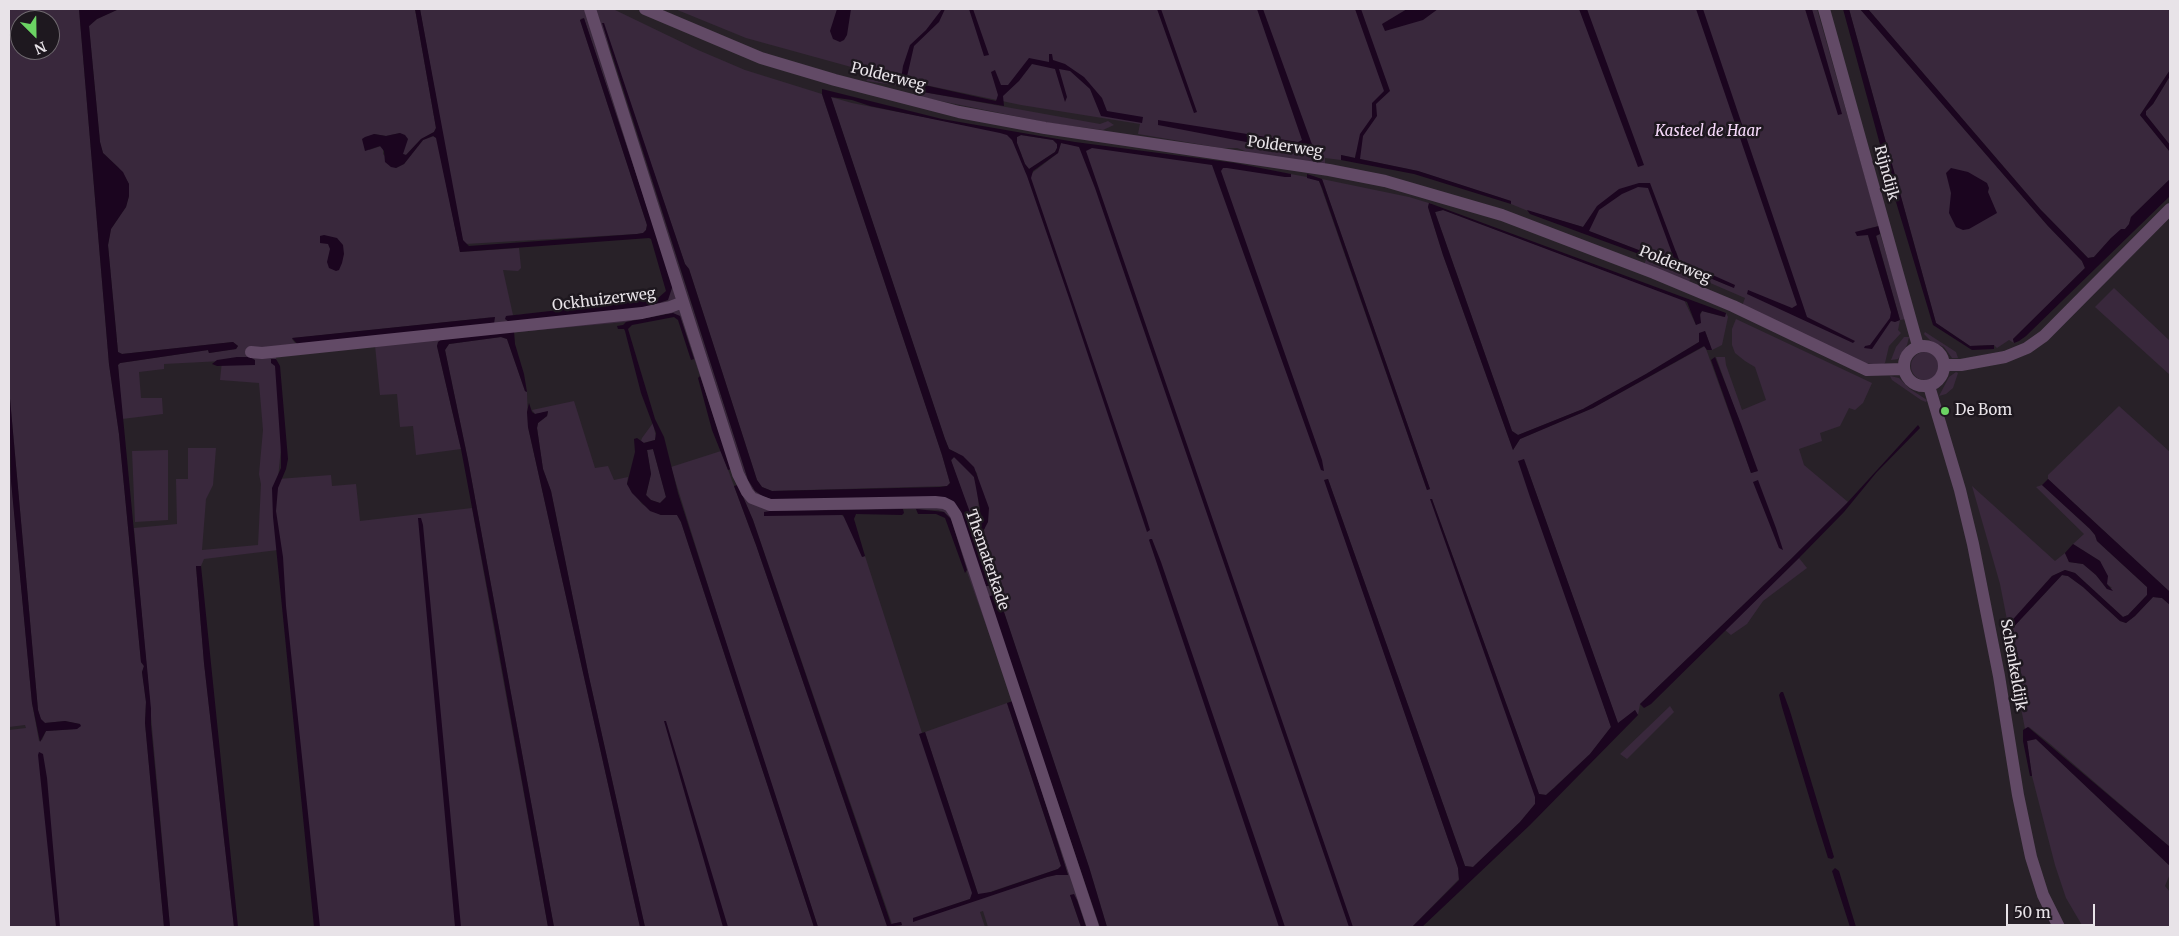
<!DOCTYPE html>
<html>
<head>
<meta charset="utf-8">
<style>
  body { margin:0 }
  #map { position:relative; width:2179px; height:936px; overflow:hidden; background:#282128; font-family:Merriweather,serif }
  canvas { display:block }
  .frame { position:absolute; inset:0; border:10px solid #e8e3e8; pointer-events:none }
  .north { position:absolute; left:10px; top:10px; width:50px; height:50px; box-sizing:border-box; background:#1e181f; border:1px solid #6f696f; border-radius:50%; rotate:157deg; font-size:14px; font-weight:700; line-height:20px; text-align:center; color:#e8e3e8 }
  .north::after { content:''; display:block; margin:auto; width:18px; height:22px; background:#6bd363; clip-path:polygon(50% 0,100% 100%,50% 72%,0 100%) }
  .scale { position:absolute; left:2006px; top:904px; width:89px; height:22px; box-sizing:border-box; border:2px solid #e8e3e8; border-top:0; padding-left:6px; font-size:15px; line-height:18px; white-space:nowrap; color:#e8e3e8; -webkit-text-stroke:4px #1e181f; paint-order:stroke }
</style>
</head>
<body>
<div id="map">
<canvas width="2179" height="936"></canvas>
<div class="frame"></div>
<div class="north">N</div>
<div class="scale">50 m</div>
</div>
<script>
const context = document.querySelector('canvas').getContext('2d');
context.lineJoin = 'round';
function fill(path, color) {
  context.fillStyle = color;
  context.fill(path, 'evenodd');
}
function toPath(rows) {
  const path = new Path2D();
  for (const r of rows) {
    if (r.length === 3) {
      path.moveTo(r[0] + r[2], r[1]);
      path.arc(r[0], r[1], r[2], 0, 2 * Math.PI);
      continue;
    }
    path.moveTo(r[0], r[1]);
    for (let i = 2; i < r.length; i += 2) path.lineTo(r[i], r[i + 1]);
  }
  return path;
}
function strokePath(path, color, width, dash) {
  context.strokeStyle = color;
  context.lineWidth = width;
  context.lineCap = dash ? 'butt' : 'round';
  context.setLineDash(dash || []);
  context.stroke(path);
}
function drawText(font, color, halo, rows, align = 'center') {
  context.font = font + ' Merriweather,serif';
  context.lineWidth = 5;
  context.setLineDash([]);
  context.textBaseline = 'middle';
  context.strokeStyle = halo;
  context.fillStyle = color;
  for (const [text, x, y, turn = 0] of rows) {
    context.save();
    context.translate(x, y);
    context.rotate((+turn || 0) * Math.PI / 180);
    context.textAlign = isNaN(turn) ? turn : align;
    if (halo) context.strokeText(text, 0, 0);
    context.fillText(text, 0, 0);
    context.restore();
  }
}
fill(toPath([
  [9,9,79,9,109,364,119,434,141,662,144,666,142,672,146,702,145,723,164,927,9,927,9,730,26,728,25,725,9,727,9,455,32,703,39,741,42,740,46,731,77,729,80,724,65,721,45,723,41,720,38,710,9,388],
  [20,20,50,20,50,50,20,50],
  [119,9,415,9,436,128,434,132,421,139,406,155,403,154,400,133,386,136,374,134,369,150,381,146,383,148,383,154,396,168,404,164,423,140,434,136,437,138,460,252,519,248,521,268,518,271,503,270,513,315,506,316,668,300,658,242,584,19,582,18,580,20,647,225,646,230,643,233,637,234,465,244,463,241,453,193,420,9,613,9,698,50,745,70,822,94,942,455,950,483,947,486,772,491,762,487,757,480,689,269,685,264,603,23,611,54,748,479,755,491,941,498,993,586,979,539,985,528,977,473,957,453,949,449,945,439,831,97,852,103,1011,134,1026,173,1032,173,1058,153,1061,143,1274,171,1307,177,1319,181,1427,490,1430,489,1322,179,1409,197,1432,204,1429,204,1428,207,1443,255,1513,450,1520,439,1593,408,1705,346,1751,473,1757,471,1716,357,1725,357,1726,365,1742,410,1766,400,1755,367,1745,361,1735,353,1732,345,1732,329,1736,319,1872,383,1863,403,1855,410,1849,408,1840,426,1820,433,1822,441,1799,449,1804,465,1848,502,1791,559,1640,704,1638,715,1635,710,1618,724,1524,459,1611,727,1590,754,1546,795,1539,794,1432,499,1431,499,1536,797,1535,804,1520,822,1473,867,1465,866,1328,479,1325,480,1458,868,1459,879,1412,927,1107,927,1089,867,999,597,988,598,1100,927,1086,927,1077,900,1070,895,1081,927,988,927,983,911,980,912,985,927,896,927,902,925,901,922,892,924,753,520,731,469,680,316,665,314,626,322,442,339,437,346,461,449,416,455,413,426,400,427,397,394,380,395,375,345,276,355,282,437,278,479,331,475,332,486,356,484,360,521,472,508,548,927,319,927,278,550,204,559,201,566,196,566,204,663,234,927,170,927,134,528,177,524,176,479,188,479,188,448,216,448,213,485,206,499,202,550,258,545,261,484,259,474,263,430,259,383,220,380,222,361,164,364,164,369,139,372,141,398,162,398,163,414,122,419,118,365,120,363,208,350,209,353,236,349,238,346,233,342,122,354,118,352,108,245,111,229,126,207,129,196,129,184,118,167,103,153,100,142,89,26,97,19],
  [495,317,295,343,292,339,293,338],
  [903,509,938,510,944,512,951,519,967,572,1013,701,1068,875,1056,875,1047,877,913,918,970,899,973,893,920,734,922,733,865,556,863,557,847,519,840,514],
  [675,9,1817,9,1879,226,1866,229,1894,322,1900,320,1876,235,1880,234,1906,319,1900,320,1898,330,1901,333,1889,346,1885,363,1882,365,1864,363,1742,306,1745,298,1701,279,1693,275,1688,283,1643,266,1649,254,1589,231,1588,220,1583,227,1528,211,1511,204,1511,201,1418,171,1360,159,1356,152,1355,158,1341,155,1341,160,1325,158,1325,166,1253,154,1237,148,1221,148,1138,134,1140,124,1021,105,906,81,900,86,866,81,873,73,746,38],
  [1671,250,1676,251,1679,260,1734,288,1680,265,1681,269,1676,264],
  [1849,9,1860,9,2048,226,2082,261,2085,268,2013,339,2014,343,2009,340,1997,348,1994,345,1970,346,1936,323],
  [1868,9,2170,9,2170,70,2140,115,2170,152,2170,179,2131,217,2129,225,2125,229,2111,238,2094,257,2088,258,2040,209],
  [2170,76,2170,145,2146,115,2146,111,2153,104],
  [923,92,1100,124,1108,121,1114,125,1103,130,1049,123,921,97],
  [1021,135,1053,140,1057,144,1057,148,1055,152,1029,169,1025,164,1017,143,1017,137],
  [1443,210,1684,300,1696,325,1702,311,1724,317,1726,313,1728,317,1722,345,1712,350,1705,331,1699,342,1646,374,1583,409,1518,435,1512,431,1435,212],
  [2114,288,2170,341,2170,375,2095,307],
  [1925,332,1956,352,1958,358,1952,358,1944,347,1931,341,1924,334],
  [501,337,507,339,525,391,527,392,528,427,640,927,554,927,468,460,445,350,449,344],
  [1904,337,1909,337,1907,345,1898,359,1891,360,1896,347],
  [1925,366,14],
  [1956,372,1958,373,1953,388,1946,394,1939,396,1949,377],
  [1890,376,1899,378,1910,389,1927,400,1926,402,1921,400,1892,380],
  [574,401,595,468,608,466,614,480,628,477,627,484,642,504,661,515,677,515,681,522,814,927,645,927,589,677,551,491,543,469,537,428,538,423,547,416,548,412,535,414,532,410],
  [2119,406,2170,452,2170,592,2048,479,2048,475],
  [653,423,656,437,655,440,643,443,641,441,642,438],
  [653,449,666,497,660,503,651,500,646,495,651,474,647,450],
  [168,450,168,520,135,522,132,451],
  [721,451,756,545,887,926,885,927,818,927,740,688,671,467],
  [954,457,969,470,974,477,977,487,980,523,975,529,951,461],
  [2042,485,2090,529,2095,535,2097,541,2147,587,2147,595,2128,615,2123,617,2075,573,2065,570,2052,576,2008,625,2000,584,1972,486,2055,561,2065,553,2069,562,2083,564,2096,575,2107,589,2112,588,2107,584,2100,561,2073,544,2084,534,2036,487],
  [1799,558,1807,568,1763,601,1747,624,1731,635,1725,630],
  [2062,575,2068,576,2083,587,2120,621,2126,623,2135,616,2153,597,2162,598,2170,605,2170,847,2049,743,2029,727,2025,729,2007,634],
  [1007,703,1061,866,1058,869,981,895,978,894,925,732],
  [1670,706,1674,712,1627,759,1620,754],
  [2036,739,2170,866,2170,874,2165,886,2170,892,2170,927,2083,927,2066,898,2055,865,2032,776,2027,741]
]), '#39283c');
fill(toPath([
  [79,9,119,9,97,19,89,26,100,142,103,153,123,172,129,184,129,196,126,207,111,229,108,245,118,352,122,354,233,342,238,346,236,349,209,353,208,350,120,363,118,365,151,709,151,725,170,927,164,927,145,723,146,702,142,672,144,666,141,662,119,434,109,364],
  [415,9,420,9,463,240,469,246,637,234,643,233,646,230,647,225,580,20,584,18,673,285,668,300,644,308,509,322,505,319,506,316,657,299,666,291,651,239,649,238,460,252,436,138,433,136,423,140,404,164,396,168,391,167,385,162,384,151,380,146,365,151,362,139,365,137,374,134,386,136,400,133,405,135,408,139,403,154,406,155,421,139,434,132,436,128],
  [837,9,851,9,847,35,844,40,840,42,833,39,830,31],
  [942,9,945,9,939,22,914,46,906,81,996,101,998,95,991,72,995,70,1001,85,1008,85,1029,58,1049,62,1049,54,1052,54,1053,60,1065,64,1084,77,1102,98,1107,111,1143,117,1142,123,1101,116,1090,89,1070,71,1059,69,1067,97,1065,102,1055,69,1032,64,1019,81,1003,96,1004,106,923,92,900,86,903,66,910,45,926,30],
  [969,9,973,9,989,55,984,56],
  [1157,9,1161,9,1197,112,1194,113],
  [1257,9,1263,9,1314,150,1319,152,1319,156,1158,125,1158,120,1298,142,1302,140],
  [1355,9,1361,9,1390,91,1376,104,1377,116,1363,136,1360,159,1418,171,1511,201,1511,204,1414,174,1341,160,1341,155,1355,158,1360,134,1372,117,1372,103,1384,91],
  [1407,9,1438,9,1423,20,1385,31,1382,24],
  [1579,9,1587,9,1644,165,1638,167],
  [1696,9,1703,9,1807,317,1855,341,1853,343,1747,294,1748,290,1792,308,1797,305],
  [1805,9,1812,9,1842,114,1838,115],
  [1843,9,1849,9,1936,323,1970,346,1994,345,1994,349,1972,350,1933,325,1893,192],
  [1860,9,1868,9,2040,209,2088,258,2094,257,2111,238,2121,229,2125,229,2129,224,2131,217,2170,179,2170,196,2026,336,2019,341,2014,343,2013,339,2085,268,2082,261,2048,226],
  [602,23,604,23,685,264,689,269,757,480,762,487,772,491,940,487,947,486,950,483,942,455,822,94,822,89,942,119,1075,142,1235,163,1291,174,1291,177,1285,177,1227,168,1223,168,1221,171,1322,460,1324,471,1321,470,1212,165,1092,148,1086,151,1353,927,1349,927,1095,188,1079,147,1061,143,1058,153,1033,171,1031,178,1146,517,1150,530,1147,532,1069,298,1027,176,1012,140,1007,135,1000,133,870,106,852,100,831,97,945,439,949,449,963,456,974,467,989,508,988,522,979,539,993,586,986,586,951,500,779,501,764,497,755,491,748,480],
  [1021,135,1053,140,1057,144,1057,148,1055,152,1029,169,1025,164,1017,143,1017,137],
  [954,457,974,477,980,509,980,523,976,529,951,460],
  [2170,70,2170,76,2153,104,2146,111,2146,115,2170,145,2170,152,2140,115],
  [1951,168,1968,172,1987,183,1989,188,1988,192,1997,213,1969,229,1963,230,1956,227,1949,213,1951,193,1946,173],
  [1307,174,1322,179,1430,489,1427,490,1322,188,1319,181,1307,178],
  [1639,183,1650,183,1679,260,1735,285,1734,288,1676,264,1648,188,1638,187,1622,194,1599,210,1589,231,1649,254,1647,257,1530,214,1527,210,1583,227,1597,206,1619,189],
  [1429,203,1726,313,1725,317,1702,311,1700,314,1701,323,1696,325,1687,302,1443,210,1435,212,1512,431,1518,435,1583,409,1646,374,1699,342,1699,333,1705,331,1712,350,1707,350,1704,346,1593,408,1520,439,1513,450,1443,255,1428,207],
  [1879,226,1880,234,1876,236,1900,320,1895,322,1891,321,1872,349,1864,348,1865,346,1870,345,1890,318,1891,312,1868,235,1857,236,1855,232],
  [324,235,337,238,343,245,344,254,342,263,339,270,336,271,329,268,327,262,330,249,328,244,320,243,320,236],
  [673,313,680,316,694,359,691,360,678,320,674,317,632,325,628,329,655,419,664,437,678,493,818,927,814,927,681,522,677,515,661,515,650,511,632,493,627,484,635,452,634,439,637,438,644,443,655,440,656,433,641,393,625,331,624,329,618,329,617,326,623,325,626,322],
  [653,449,666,497,660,503,651,500,646,495,651,474,647,450],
  [495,317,494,324,299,346,292,338],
  [514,331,515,344,524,374,527,392,525,391,507,339,501,337,449,344,445,350,468,460,554,927,548,927,495,630,461,449,437,346,438,342,442,339],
  [237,357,250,357,255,360,255,365,217,366,212,364,217,360],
  [1715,357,1741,424,1758,471,1751,473,1711,360],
  [271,359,276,359,280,366,288,459,286,469,278,488,276,511,283,557,286,606,320,927,314,927,273,517,272,488,281,468,281,452,275,366,271,363],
  [700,376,731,469,728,470,712,430,698,378],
  [9,388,38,710,41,719,45,723,65,721,80,724,81,726,77,729,46,731,40,742,32,703,11,481],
  [529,403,532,412,535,414,548,411,547,416,538,423,537,428,543,469,551,491,589,677,645,927,640,927,528,427,527,412],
  [1918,425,1920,428,1876,473,1844,512,1799,558,1651,704,1644,708,1640,704,1791,559,1847,503],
  [1524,459,1618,723,1635,710,1638,715,1530,825,1422,927,1412,927,1459,880,1458,868,1324,480,1328,479,1465,866,1473,867,1520,822,1535,804,1535,797,1430,499,1432,499,1539,794,1546,795,1554,788,1590,754,1611,727,1530,497,1518,461],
  [2048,479,2170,592,2170,605,2162,598,2153,597,2135,616,2126,623,2120,621,2083,587,2068,576,2062,575,2007,634,2017,686,2015,686,2003,626,2008,625,2052,576,2065,570,2075,573,2123,617,2128,615,2147,595,2147,587,2097,541,2095,535,2090,529,2042,485],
  [1758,480,1776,528,1783,550,1779,548,1753,482],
  [738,485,753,520,891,924,901,922,902,925,885,927,887,926,756,545,734,486],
  [903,509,904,513,902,515,856,514,854,519,865,556,862,557,843,515,764,516,764,512,770,511],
  [916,509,944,512,951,519,967,570,965,573,945,518,936,514,918,514],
  [418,518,421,518,423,525,461,927,455,927],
  [1150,539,1152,539,1161,562,1285,927,1279,927,1149,540],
  [2073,544,2100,561,2108,576,2107,584,2113,591,2107,589,2096,575,2083,564,2069,562,2065,553],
  [196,566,201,566,238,927,234,927,204,663],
  [995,594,999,597,1089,867,1107,927,1100,927,988,597],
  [1781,692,1783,692,1790,711,1834,857,1832,859,1828,858,1817,823,1782,707,1779,695],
  [1013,701,1068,875,1056,875,1047,877,913,922,913,918,970,899,972,893,919,734,925,732,978,894,991,892,1058,869,1061,866,1007,703],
  [664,721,666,721,728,927,723,927],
  [2028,727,2170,847,2170,866,2036,739,2027,741,2032,776,2030,776,2023,741,2023,730],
  [39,752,43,754,47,778,60,927,56,927,38,755],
  [1835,868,1839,871,1856,927,1850,927,1832,871],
  [1074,894,1077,900,1086,927,1081,927,1070,895]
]), '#1b051f');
strokePath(toPath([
  [645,9,761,58,835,80,959,112,1045,128,1329,170,1385,181,1502,215,1654,273,1733,306,1867,370,1904,369],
  [1824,9,1918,346],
  [683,302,738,474,747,492,752,498,770,505,935,502,944,503,950,506,956,515,1093,927],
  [1924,366,20],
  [251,352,262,353,642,313,670,307,683,302,590,9],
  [1944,365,1961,365,2005,357,2027,348,2044,336,2170,209],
  [1929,386,1960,490,1973,544,1999,676,2018,795,2031,857,2043,895,2059,927]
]), '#624a66', 12);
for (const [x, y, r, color] of [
  [1945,411,5,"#6bd363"]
]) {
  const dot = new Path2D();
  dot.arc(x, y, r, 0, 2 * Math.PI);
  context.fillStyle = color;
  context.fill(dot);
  strokePath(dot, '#1e181f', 2);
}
drawText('15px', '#e8e3e8', '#1e181f', [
  ["Polderweg",888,77,14],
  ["Polderweg",1285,147,8],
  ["Rijndijk",1886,173,75],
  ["Polderweg",1675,265,22],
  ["Ockhuizerweg",604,300,-7],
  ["Thematerkade",987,560,71],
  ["Schenkeldijk",2013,665,80]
]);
drawText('italic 15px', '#f6d9fa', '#1e181f', [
  ["Kasteel de Haar",1708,132]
]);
drawText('15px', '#e8e3e8', '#1e181f', [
  ["De Bom",1955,411]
], 'left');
</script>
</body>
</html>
